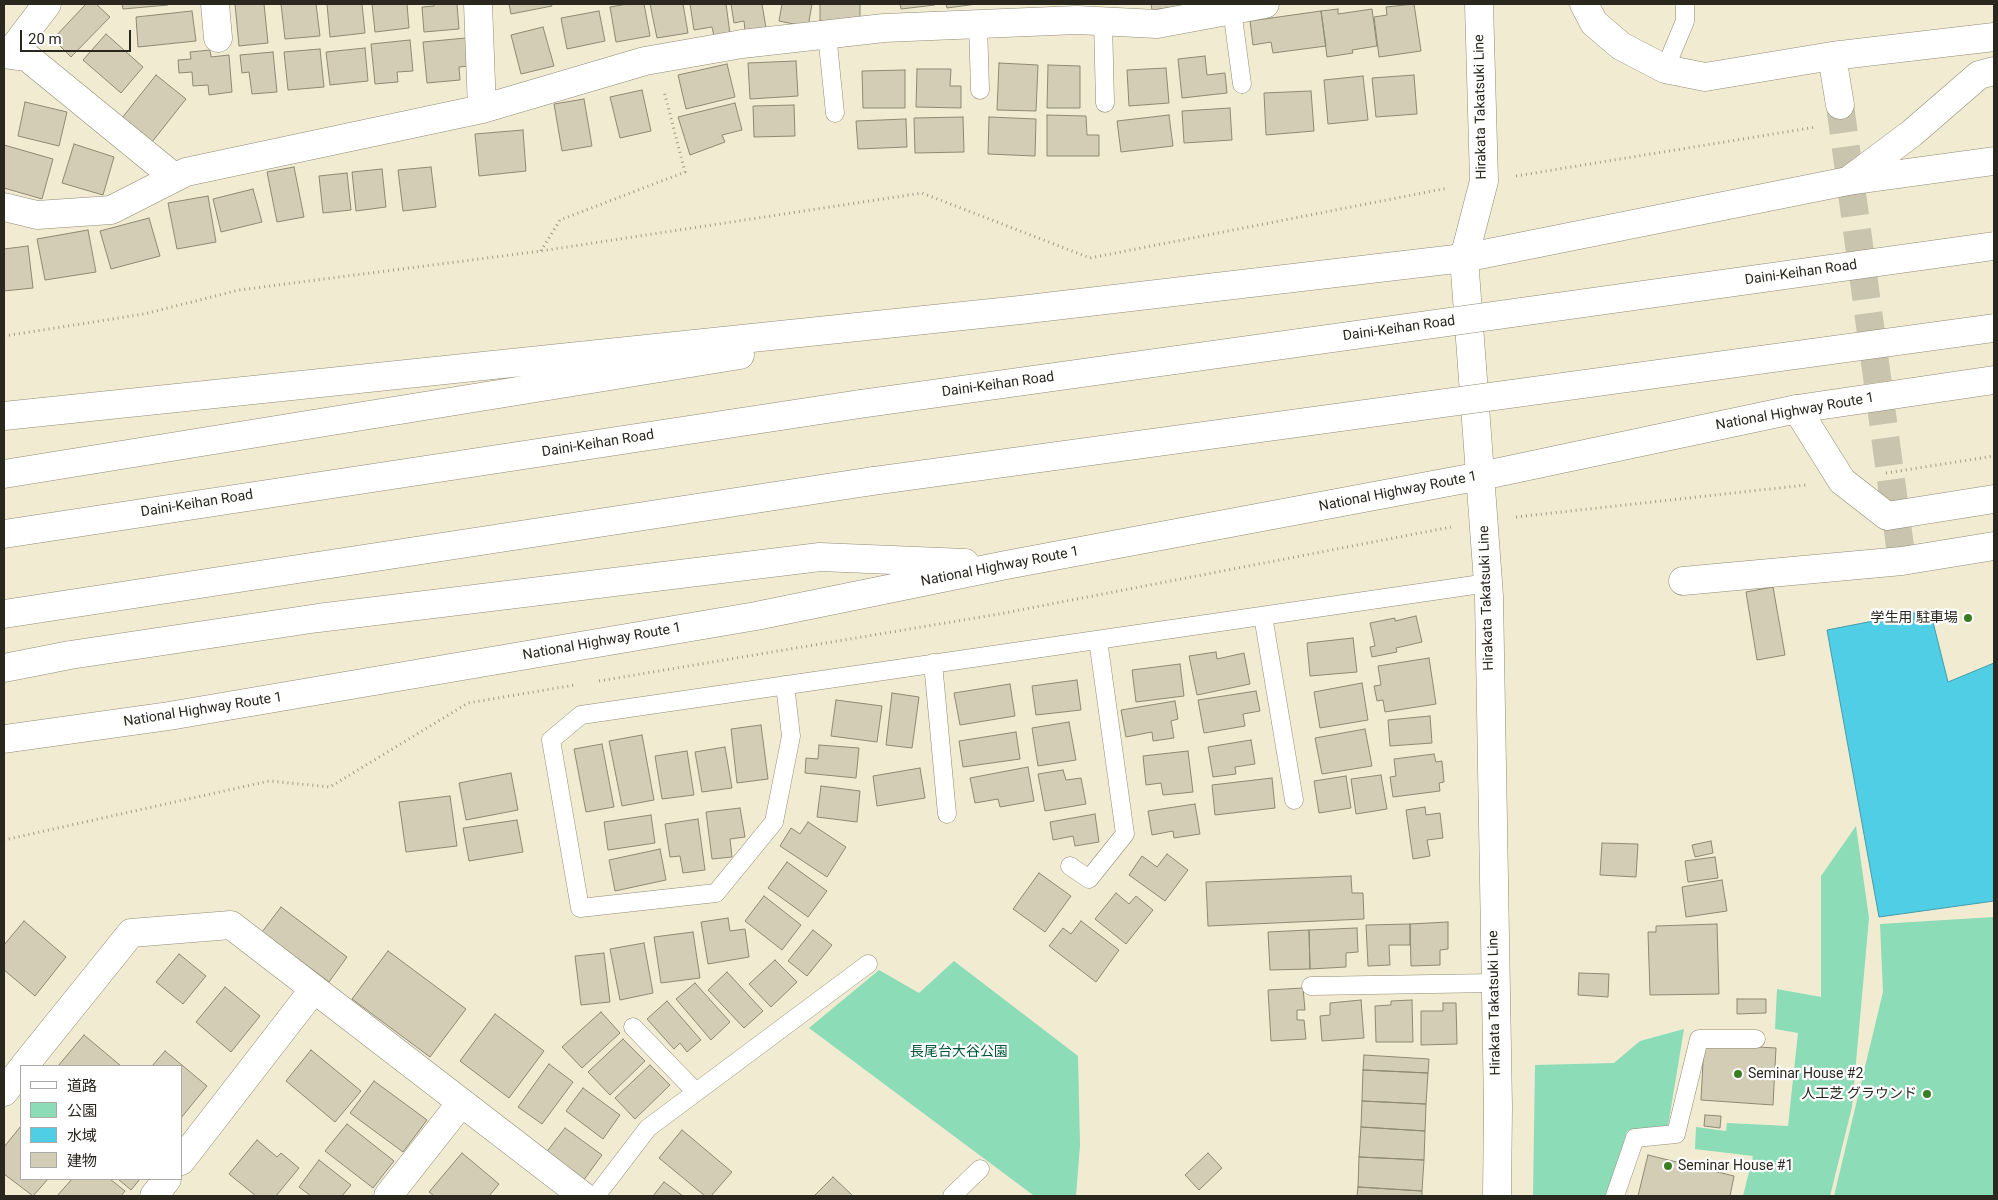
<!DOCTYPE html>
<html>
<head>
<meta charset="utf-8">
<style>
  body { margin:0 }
  #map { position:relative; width:1998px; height:1200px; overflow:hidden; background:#f1ebd2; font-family:Roboto,"Noto Sans JP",sans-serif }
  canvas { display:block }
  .frame { position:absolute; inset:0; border:5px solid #29271e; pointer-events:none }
  .legend { position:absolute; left:20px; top:1065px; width:162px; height:115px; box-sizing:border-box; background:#fff; border:1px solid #a9a9a5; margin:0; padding:6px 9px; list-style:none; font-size:15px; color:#29271e }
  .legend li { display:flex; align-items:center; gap:10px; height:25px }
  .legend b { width:25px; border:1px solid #a9a9a5 }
  .scale { position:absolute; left:20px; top:30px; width:111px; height:22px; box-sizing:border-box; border:2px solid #29271e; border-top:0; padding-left:6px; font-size:15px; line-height:18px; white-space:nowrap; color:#29271e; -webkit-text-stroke:4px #fff; paint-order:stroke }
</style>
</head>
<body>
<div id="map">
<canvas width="1998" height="1200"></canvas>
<div class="frame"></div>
<ul class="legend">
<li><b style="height:6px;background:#fff"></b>道路</li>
<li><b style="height:14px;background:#8bdcb7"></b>公園</li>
<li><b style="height:14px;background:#50cee5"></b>水域</li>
<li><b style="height:14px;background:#d2cdb4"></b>建物</li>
</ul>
<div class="scale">20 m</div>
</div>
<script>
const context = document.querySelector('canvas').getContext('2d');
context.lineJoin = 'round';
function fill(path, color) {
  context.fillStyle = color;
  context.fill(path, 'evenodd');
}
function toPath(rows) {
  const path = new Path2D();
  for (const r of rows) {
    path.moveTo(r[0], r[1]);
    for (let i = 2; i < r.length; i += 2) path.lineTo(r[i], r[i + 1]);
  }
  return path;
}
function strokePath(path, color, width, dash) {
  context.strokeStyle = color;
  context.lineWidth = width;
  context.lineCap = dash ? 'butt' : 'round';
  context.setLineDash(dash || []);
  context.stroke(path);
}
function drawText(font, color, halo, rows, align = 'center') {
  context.font = font + ' Roboto,"Noto Sans JP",sans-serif';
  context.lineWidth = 4.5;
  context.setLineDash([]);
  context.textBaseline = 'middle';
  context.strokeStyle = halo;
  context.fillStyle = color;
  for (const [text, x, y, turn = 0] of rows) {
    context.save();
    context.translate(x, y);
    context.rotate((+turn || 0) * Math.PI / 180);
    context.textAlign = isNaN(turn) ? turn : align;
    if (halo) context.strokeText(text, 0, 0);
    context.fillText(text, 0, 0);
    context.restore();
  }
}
fill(toPath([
  [1856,826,1869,918,1852,1107,1830,1196,1743,1196,1753,1156,1695,1149,1696,1127,1726,1131,1727,1123,1788,1126,1798,1033,1775,1029,1777,989,1821,997,1821,876],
  [1994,917,1994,1196,1834,1196,1883,992,1880,924],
  [954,961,1078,1056,1080,1145,1076,1196,1033,1195,809,1028,879,970,919,993],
  [1684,1029,1668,1126,1627,1131,1609,1196,1533,1196,1535,1065,1614,1063,1640,1041]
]), '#8bdcb7');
const water = toPath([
  [1930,610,1948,682,1994,663,1994,901,1879,917,1827,630,1930,610]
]);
fill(water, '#50cee5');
strokePath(water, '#449ca9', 1);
const building = toPath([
  [86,4,96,4,110,17,71,57,53,39,86,4],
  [122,4,168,4,168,5,123,9,122,4],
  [235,4,264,4,268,43,239,46,235,4],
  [281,4,316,4,320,36,285,39,281,4],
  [327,4,362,4,365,33,330,37,327,4],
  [372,4,407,4,409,28,375,32,372,4],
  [434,4,457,4,459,29,424,32,422,7,434,6,434,4],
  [509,4,551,4,552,6,511,14,509,4],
  [628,4,644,4,650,36,616,42,610,7,628,4],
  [650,4,683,4,688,33,657,38,650,4],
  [690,4,726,4,730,34,714,36,712,27,694,30,690,4],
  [731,4,762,4,766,28,745,31,744,21,734,23,731,4],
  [782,4,812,4,808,27,779,21,782,4],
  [820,4,860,4,860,21,820,21,820,4],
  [900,4,935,4,935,5,901,9,900,4],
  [946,4,977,4,947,8,946,4],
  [1151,4,1197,4,1152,10,1151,4],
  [1414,4,1421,51,1379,57,1374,17,1387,15,1386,7,1414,4],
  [1338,9,1338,14,1372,9,1377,46,1352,50,1353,53,1327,57,1321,11,1338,9],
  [192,11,196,41,138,47,136,17,192,11],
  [599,11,605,41,567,49,561,18,599,11],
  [1321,11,1326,46,1273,53,1271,42,1253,45,1250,21,1321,11],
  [543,27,554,66,521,74,511,35,543,27],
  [106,34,143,67,121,93,83,60,106,34],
  [466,38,469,66,459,67,460,80,427,83,423,42,466,38],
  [410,40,413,71,397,72,398,82,375,84,371,44,410,40],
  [365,48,368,81,330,85,326,52,365,48],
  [320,49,324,87,288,90,284,52,320,49],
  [210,50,211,57,229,55,232,92,209,95,208,85,193,86,192,72,179,73,178,60,191,59,190,52,210,50],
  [273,52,277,92,252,94,249,72,242,73,240,55,273,52],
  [1205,56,1207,75,1225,73,1227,93,1182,98,1178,59,1205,56],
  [796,61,798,96,750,99,748,63,796,61],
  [999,63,1038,65,1036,111,997,110,999,63],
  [727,64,735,97,686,109,678,75,727,64],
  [1048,65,1080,66,1080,108,1047,108,1048,65],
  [1166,68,1169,103,1129,106,1127,70,1166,68],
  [917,69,951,69,950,86,961,86,961,108,916,107,917,69],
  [905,70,905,108,863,108,862,71,905,70],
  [156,75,186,99,152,142,122,118,156,75],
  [1414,75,1417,114,1376,117,1372,78,1414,75],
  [1363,76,1368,120,1328,124,1324,80,1363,76],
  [642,90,651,131,620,138,610,97,642,90],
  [1311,91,1314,131,1266,135,1264,93,1311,91],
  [584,99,592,146,562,151,554,104,584,99],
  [25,102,67,112,59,146,18,136,25,102],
  [735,103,742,130,722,135,725,142,690,155,678,117,735,103],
  [794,105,795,136,754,137,753,106,794,105],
  [1230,108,1232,140,1184,143,1182,111,1230,108],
  [1047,115,1086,116,1087,135,1099,135,1099,156,1047,156,1047,115],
  [1169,115,1173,146,1121,152,1117,121,1169,115],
  [963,117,964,152,915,153,914,118,963,117],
  [989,117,1036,119,1035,156,988,154,989,117],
  [906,119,907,147,858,149,856,121,906,119],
  [523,130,526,171,479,176,475,134,523,130],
  [74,144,114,157,103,195,62,183,74,144],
  [4,145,53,159,42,199,4,188,4,145],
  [294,167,304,217,277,222,267,172,294,167],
  [431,167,436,207,403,211,398,170,431,167],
  [382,169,386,207,356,211,352,172,382,169],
  [347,173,351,210,323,213,319,176,347,173],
  [253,189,262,222,221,232,213,199,253,189],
  [208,196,216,242,177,249,168,203,208,196],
  [149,218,160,256,111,269,100,231,149,218],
  [88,230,96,272,45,280,37,239,88,230],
  [28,246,33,288,4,291,4,249,28,246],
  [1773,587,1785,655,1757,660,1746,592,1773,587],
  [1416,616,1422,642,1396,648,1397,652,1372,657,1370,647,1375,646,1370,623,1395,618,1395,621,1416,616],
  [1353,638,1357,672,1310,676,1307,643,1353,638],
  [1216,652,1217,659,1244,653,1250,684,1197,695,1189,656,1216,652],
  [1429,658,1436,704,1385,712,1383,700,1377,701,1374,686,1381,685,1378,666,1429,658],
  [1180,664,1184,696,1136,702,1132,670,1180,664],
  [1077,680,1081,710,1036,715,1032,686,1077,680],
  [1362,683,1368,720,1320,728,1314,692,1362,683],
  [1010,684,1015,716,960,725,954,693,1010,684],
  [1256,691,1260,711,1243,714,1245,726,1204,733,1198,700,1256,691],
  [892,693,919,697,912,748,886,745,892,693],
  [836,700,882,706,877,742,831,736,836,700],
  [1175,701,1178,719,1171,721,1174,738,1153,741,1152,732,1126,737,1121,710,1175,701],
  [1430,716,1432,743,1390,746,1388,720,1430,716],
  [1069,722,1076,760,1038,766,1032,728,1069,722],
  [761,725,768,779,737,783,731,729,761,725],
  [1365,729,1372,766,1322,774,1315,738,1365,729],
  [1016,732,1020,759,963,767,959,741,1016,732],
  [642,735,654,800,622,806,609,741,642,735],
  [1251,740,1255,764,1235,767,1236,774,1213,777,1208,747,1251,740],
  [602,744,614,807,586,812,574,749,602,744],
  [819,745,859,748,856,778,805,773,806,758,818,759,819,745],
  [725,747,732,788,702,792,695,752,725,747],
  [687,751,694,795,662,799,655,756,687,751],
  [1188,751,1193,792,1163,795,1161,783,1146,785,1143,756,1188,751],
  [1434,754,1436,762,1442,761,1444,782,1439,783,1440,791,1393,797,1390,777,1396,776,1394,759,1434,754],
  [1028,767,1034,801,1000,807,998,799,975,803,970,778,1028,767],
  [920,768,925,798,877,806,873,776,920,768],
  [1063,770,1066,780,1081,778,1086,804,1045,811,1038,774,1063,770],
  [511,773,518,810,466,820,459,783,511,773],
  [1381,775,1387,809,1356,814,1351,779,1381,775],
  [1346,776,1351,808,1319,813,1314,781,1346,776],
  [1272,778,1275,808,1215,815,1212,785,1272,778],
  [821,786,860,791,857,822,817,817,821,786],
  [450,796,457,846,406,852,399,802,450,796],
  [1195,804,1200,834,1174,838,1173,831,1152,835,1148,811,1195,804],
  [1425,807,1426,815,1440,813,1443,838,1427,840,1430,856,1413,859,1406,810,1425,807],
  [740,808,745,837,730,839,732,857,712,859,706,812,740,808],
  [1095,814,1099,842,1075,846,1073,836,1053,840,1050,822,1095,814],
  [651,815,655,843,608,850,604,822,651,815],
  [698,819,705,870,683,873,680,856,670,857,665,824,698,819],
  [517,820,523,852,469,861,463,828,517,820],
  [808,822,846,847,827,877,780,846,791,828,800,834,808,822],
  [1711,841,1713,853,1695,857,1692,845,1711,841],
  [1602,843,1638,844,1636,877,1600,875,1602,843],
  [660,849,666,880,615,891,609,860,660,849],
  [1167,854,1188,870,1165,901,1129,875,1142,856,1157,867,1167,854],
  [1715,857,1718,878,1688,882,1685,861,1715,857],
  [787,862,827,891,808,917,768,888,787,862],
  [1039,873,1071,896,1045,932,1013,909,1039,873],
  [1351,876,1352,893,1363,893,1364,919,1208,926,1206,882,1351,876],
  [1722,880,1727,911,1686,917,1682,887,1722,880],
  [1116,893,1129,904,1136,896,1153,910,1126,944,1095,919,1116,893],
  [764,896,801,925,782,950,745,921,764,896],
  [281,907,347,957,329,982,262,932,281,907],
  [728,918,730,931,745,929,749,957,708,964,701,922,728,918],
  [24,921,66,957,35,996,4,970,4,945,24,921],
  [1081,921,1119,950,1096,982,1049,946,1063,928,1071,934,1081,921],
  [1448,922,1448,949,1440,950,1440,965,1411,966,1410,924,1448,922],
  [1410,924,1410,945,1389,945,1390,965,1368,966,1366,925,1410,924],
  [1717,924,1719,994,1650,995,1648,932,1656,932,1656,926,1717,924],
  [1357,928,1358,952,1346,953,1346,967,1310,969,1309,930,1357,928],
  [813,930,832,945,807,976,788,961,813,930],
  [1309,930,1310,969,1270,970,1268,932,1309,930],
  [693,932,700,978,661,983,654,937,693,932],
  [644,943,653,993,620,1000,610,949,644,943],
  [388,951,466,1009,430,1057,352,999,388,951],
  [604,953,610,1002,581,1005,575,956,604,953],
  [179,954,206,976,183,1004,156,982,179,954],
  [775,960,797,982,771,1007,749,984,775,960],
  [727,972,763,1011,744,1028,708,990,727,972],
  [1579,973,1609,974,1608,997,1578,995,1579,973],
  [695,983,730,1022,711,1040,676,999,695,983],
  [225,987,260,1016,231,1052,196,1022,225,987],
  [1303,988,1305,1010,1297,1010,1297,1020,1304,1020,1306,1039,1271,1041,1268,990,1303,988],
  [1737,999,1766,999,1766,1013,1737,1014,1737,999],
  [1361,1000,1364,1038,1322,1041,1320,1016,1330,1015,1330,1003,1361,1000],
  [1412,1000,1413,1042,1376,1042,1375,1006,1391,1005,1391,1001,1412,1000],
  [667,1001,701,1040,687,1052,680,1043,674,1049,647,1019,667,1001],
  [1443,1003,1456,1003,1457,1044,1421,1045,1421,1011,1443,1011,1443,1003],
  [601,1012,620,1033,582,1068,562,1047,601,1012],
  [495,1014,544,1051,509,1098,460,1061,495,1014],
  [84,1035,121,1066,58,1066,84,1035],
  [623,1039,645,1061,610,1095,588,1072,623,1039],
  [1704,1044,1776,1048,1773,1105,1701,1100,1704,1044],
  [311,1050,361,1091,335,1122,286,1081,311,1050],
  [165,1051,207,1086,181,1118,181,1066,152,1066,165,1051],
  [1364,1055,1429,1059,1428,1073,1363,1070,1364,1055],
  [549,1064,573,1082,542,1124,518,1107,549,1064],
  [650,1065,670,1085,635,1119,615,1098,650,1065],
  [1363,1070,1428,1073,1426,1104,1362,1101,1363,1070],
  [374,1081,427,1120,403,1152,350,1113,374,1081],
  [583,1088,620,1115,603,1139,566,1111,583,1088],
  [1362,1101,1426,1104,1425,1131,1361,1127,1362,1101],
  [1705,1115,1721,1116,1720,1128,1704,1126,1705,1115],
  [347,1124,394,1161,373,1188,325,1151,347,1124],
  [21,1126,21,1179,48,1179,33,1196,4,1174,4,1147,21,1126],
  [1361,1127,1425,1131,1424,1160,1359,1157,1361,1127],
  [565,1128,602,1155,583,1181,545,1154,565,1128],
  [682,1130,732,1172,711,1196,705,1196,659,1158,682,1130],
  [257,1140,277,1157,281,1153,299,1168,276,1196,256,1196,229,1174,257,1140],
  [462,1153,499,1184,489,1196,434,1196,429,1192,462,1153],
  [1208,1153,1222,1168,1199,1190,1185,1175,1208,1153],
  [1648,1155,1734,1176,1730,1196,1638,1196,1648,1155],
  [1359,1157,1424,1160,1422,1191,1358,1187,1359,1157],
  [319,1160,351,1185,342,1196,311,1196,299,1187,319,1160],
  [833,1177,853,1196,814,1196,833,1177],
  [72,1179,110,1179,125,1191,121,1196,57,1196,72,1179],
  [118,1179,140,1179,131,1190,118,1179],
  [664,1182,683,1196,653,1196,664,1182],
  [1358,1187,1422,1191,1422,1196,1357,1196,1358,1187]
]);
fill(building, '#d2cdb4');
strokePath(building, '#8e8972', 1);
strokePath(toPath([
  [1840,105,1902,561]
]), '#c9c4ae', 28, [28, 14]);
const lane = toPath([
  [1232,10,1242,84],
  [1103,21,1105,103],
  [978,24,980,90],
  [827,34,835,113],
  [1665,69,1685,21,1685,4],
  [1263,616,1294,800],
  [933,663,947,814],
  [785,685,791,736,774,822,716,893,580,908,551,740,581,715,1488,583],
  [1070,866,1089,879,1125,834,1098,640],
  [1311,986,1494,983],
  [633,1027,696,1092],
  [596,1196,648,1128,868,964],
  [952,1196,980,1169],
  [1615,1196,1635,1138,1676,1134,1699,1039,1756,1039]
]);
const street = toPath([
  [215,4,218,38],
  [478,4,482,109],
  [1584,4,1594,23,1621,46,1665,69,1705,77,1832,56,1994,37],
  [4,54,27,57,174,177],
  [9,54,47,4],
  [1832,56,1840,105],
  [4,207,37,215,111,210,186,172,482,109,645,61,742,44,884,28,1077,20,1157,24,1265,4],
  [1683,581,1902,561,1994,546],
  [24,1066,131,933,231,925,583,1196],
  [4,1092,21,1070],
  [181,1161,314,989],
  [154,1196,167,1179],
  [388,1196,461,1103]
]);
const secondary = toPath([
  [1848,181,1912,133,1979,75,1994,71],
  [1797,409,1842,481,1887,516,1994,499]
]);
const primary = toPath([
  [1479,4,1484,181,1464,258,1489,596,1498,1107,1497,1196]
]);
const highway = toPath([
  [4,416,1020,310,1464,258,1848,181,1994,161],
  [4,474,740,355],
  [4,534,860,404],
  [4,614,873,481],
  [4,668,70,655,318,618,820,557,965,563],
  [4,739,169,716,756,616,1006,565,1481,476,1797,409,1994,380]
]);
strokePath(lane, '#908b74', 19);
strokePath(street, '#908b74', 29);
strokePath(secondary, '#908b74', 29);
strokePath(primary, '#908b74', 29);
strokePath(highway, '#908b74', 29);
strokePath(toPath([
  [1516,176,1816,127],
  [541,251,560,220,685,172,664,91],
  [4,336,144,314,239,290,541,251,922,193,1090,258,1448,188],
  [1886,473,1994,456],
  [1516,517,1806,485],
  [599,681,999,614,1451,527],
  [4,840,269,781,330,787,468,703,575,685]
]), '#a09c89', 3, [1, 4]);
strokePath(lane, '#fff', 18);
strokePath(street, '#fff', 28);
strokePath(secondary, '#fff', 28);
strokePath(primary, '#fff', 28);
strokePath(highway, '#fff', 28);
const highwayBridge = toPath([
  [860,404,1994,246],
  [873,481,1994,328]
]);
strokePath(highwayBridge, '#908b74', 29, []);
strokePath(highwayBridge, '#fff', 28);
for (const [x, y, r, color] of [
  [1968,618,5,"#387e22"],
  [1738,1074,5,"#387e22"],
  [1927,1094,5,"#387e22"],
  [1668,1166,5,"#387e22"]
]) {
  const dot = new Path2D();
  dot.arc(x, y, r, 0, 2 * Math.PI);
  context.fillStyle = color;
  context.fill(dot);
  strokePath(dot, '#fff', 2);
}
drawText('14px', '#29271e', '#fff', [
  ["Hirakata Takatsuki Line",1481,107,-91],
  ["Daini-Keihan Road",1801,273,-8],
  ["Daini-Keihan Road",1399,329,-8],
  ["Daini-Keihan Road",998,385,-8],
  ["National Highway Route 1",1795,412,-10],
  ["Daini-Keihan Road",598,444,-9],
  ["National Highway Route 1",1398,492,-11],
  ["Daini-Keihan Road",197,504,-9],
  ["National Highway Route 1",1000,567,-11],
  ["Hirakata Takatsuki Line",1487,598,-92],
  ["National Highway Route 1",602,642,-10],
  ["National Highway Route 1",203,710,-9],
  ["Hirakata Takatsuki Line",1495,1003,-91]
]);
drawText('14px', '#29271e', '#fff', [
  ["学生用 駐車場",1958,618],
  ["Seminar House #2",1748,1074,"left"],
  ["人工芝 グラウンド",1917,1094],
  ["Seminar House #1",1678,1166,"left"]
], 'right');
drawText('14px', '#00563a', '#fff', [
  ["長尾台大谷公園",959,1052]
]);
</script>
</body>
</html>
